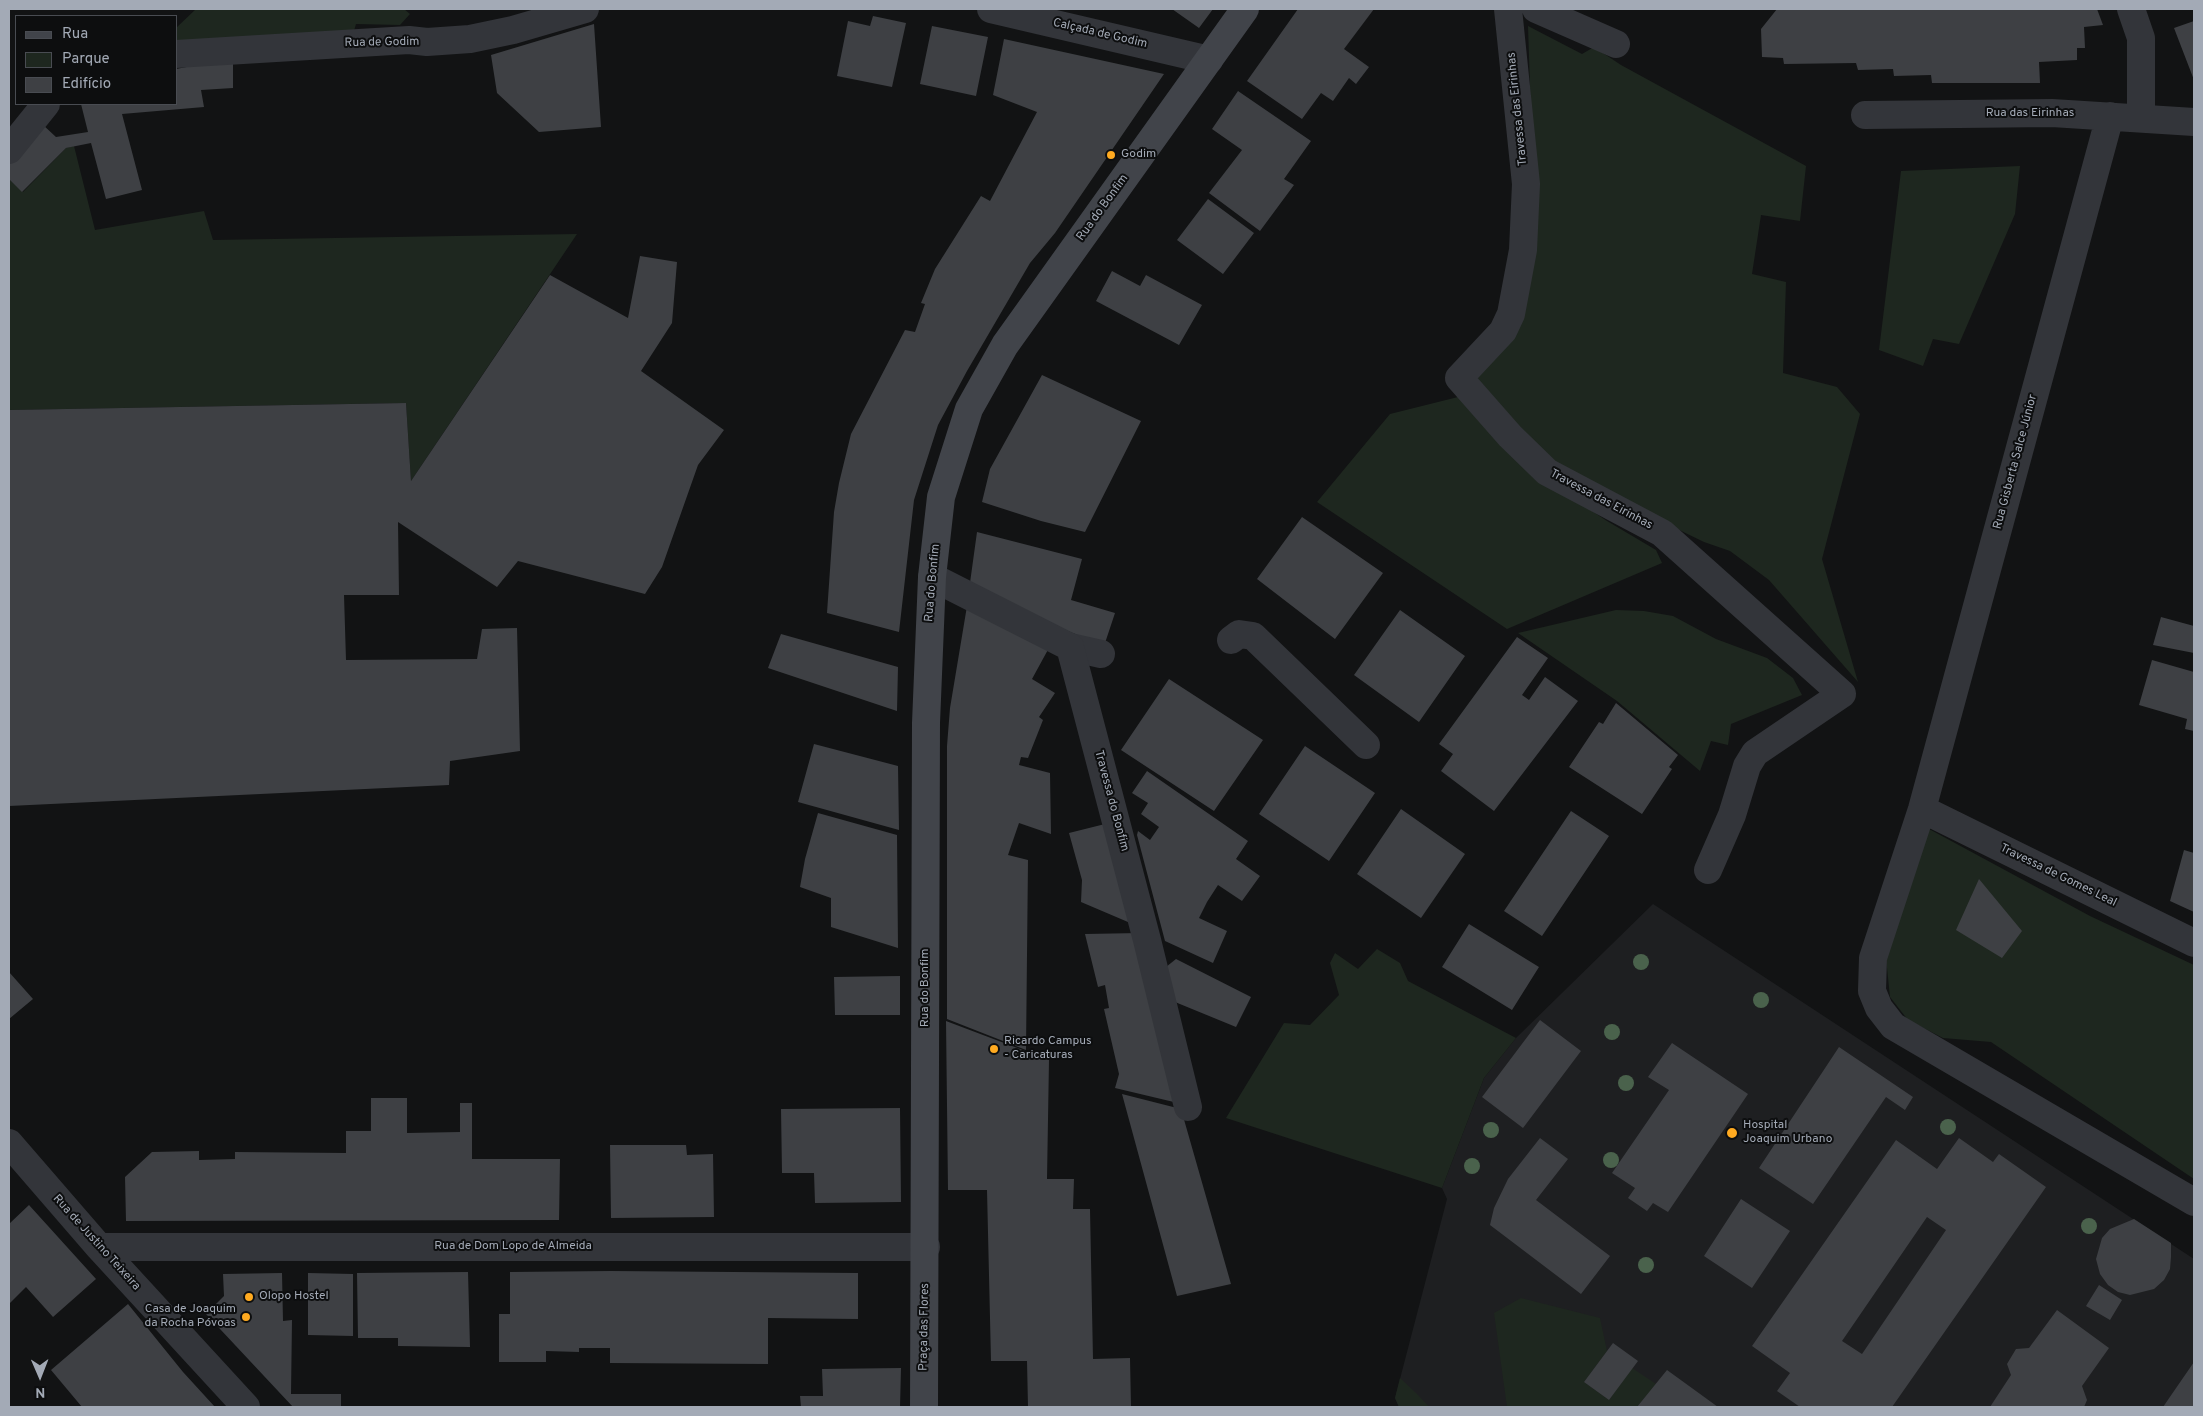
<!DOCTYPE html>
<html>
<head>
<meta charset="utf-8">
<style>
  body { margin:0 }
  #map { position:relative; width:2203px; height:1416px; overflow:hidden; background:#121314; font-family:Overpass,sans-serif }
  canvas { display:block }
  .frame { position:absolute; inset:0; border:10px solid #a3aab6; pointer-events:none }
  .legend { position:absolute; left:15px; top:15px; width:162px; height:90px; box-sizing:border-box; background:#0d0e0f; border:1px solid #494c52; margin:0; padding:6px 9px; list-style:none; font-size:15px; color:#a3aab6 }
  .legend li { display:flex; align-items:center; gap:10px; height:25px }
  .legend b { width:25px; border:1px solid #494c52 }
  .north { position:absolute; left:15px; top:1351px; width:50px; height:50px; -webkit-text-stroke:4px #0d0e0f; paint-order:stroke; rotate:179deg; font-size:14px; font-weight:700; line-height:20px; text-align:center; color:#a3aab6 }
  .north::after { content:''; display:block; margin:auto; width:18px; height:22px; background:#a3aab6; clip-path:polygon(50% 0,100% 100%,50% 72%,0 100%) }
</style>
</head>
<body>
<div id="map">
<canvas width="2203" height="1416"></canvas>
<div class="frame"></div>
<ul class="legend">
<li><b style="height:6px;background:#41444a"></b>Rua</li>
<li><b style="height:14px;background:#1e271f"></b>Parque</li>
<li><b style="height:14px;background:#3e4044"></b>Edifício</li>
</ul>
<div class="north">N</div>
</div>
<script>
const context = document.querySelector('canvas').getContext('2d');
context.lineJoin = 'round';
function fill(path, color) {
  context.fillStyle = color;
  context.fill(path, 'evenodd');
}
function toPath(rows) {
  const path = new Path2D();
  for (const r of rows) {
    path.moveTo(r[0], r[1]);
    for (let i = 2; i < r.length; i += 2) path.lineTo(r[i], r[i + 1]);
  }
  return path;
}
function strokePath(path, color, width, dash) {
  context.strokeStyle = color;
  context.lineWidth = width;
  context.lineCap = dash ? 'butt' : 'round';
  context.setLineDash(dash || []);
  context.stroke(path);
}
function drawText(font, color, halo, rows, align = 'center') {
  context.font = font + ' Overpass,sans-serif';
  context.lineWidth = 4;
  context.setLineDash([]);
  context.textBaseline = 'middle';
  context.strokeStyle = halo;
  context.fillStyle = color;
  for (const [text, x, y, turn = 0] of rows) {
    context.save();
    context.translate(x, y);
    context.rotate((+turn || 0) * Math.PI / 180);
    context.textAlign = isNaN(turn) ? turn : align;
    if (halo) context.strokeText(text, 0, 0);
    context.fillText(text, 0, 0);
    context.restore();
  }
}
fill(toPath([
  [1653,904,2194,1259,2194,1407,1399,1407,1395,1398,1447,1199,1442,1188,1484,1078,1516,1038]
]), '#1e1f21');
fill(toPath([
  [196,9,404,9,410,14,400,25,356,24,354,31,176,47,176,28],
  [1528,26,1582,54,1594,47,1621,65,1806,166,1800,221,1761,215,1752,274,1786,282,1783,373,1837,387,1860,414,1822,559,1858,682,1769,580,1730,551,1704,542,1562,473,1471,378,1535,240],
  [74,146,95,230,204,211,213,240,577,234,411,481,406,403,9,410,9,179,23,192,66,148],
  [2020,166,2015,214,1959,344,1933,339,1923,366,1879,350,1901,171],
  [1458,397,1523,465,1607,521,1656,550,1662,563,1507,629,1317,502,1390,414],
  [1616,610,1644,611,1673,616,1716,639,1767,658,1793,678,1802,695,1731,724,1728,745,1711,741,1700,771,1617,701,1518,633],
  [1929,829,2090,916,2194,965,2194,1179,1991,1042,1943,1038,1908,1020,1890,997,1886,958],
  [1377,949,1400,963,1408,981,1516,1038,1484,1078,1442,1188,1226,1118,1284,1023,1310,1025,1339,995,1330,963,1335,953,1358,969],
  [1521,1298,1600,1318,1607,1351,1584,1382,1609,1400,1632,1368,1656,1384,1637,1407,1507,1407,1494,1313],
  [1400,1378,1417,1394,1429,1407,1399,1407,1395,1398]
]), '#1e271f');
fill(toPath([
  [1172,9,1213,9,1199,28],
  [1298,9,1374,9,1344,49,1369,67,1356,84,1349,78,1333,101,1321,93,1302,119,1247,81],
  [1777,9,2097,9,2103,25,2084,27,2085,48,2077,48,2077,60,2039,62,2040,83,1932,83,1931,75,1894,76,1893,69,1858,70,1856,63,1784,64,1783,58,1762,57,1761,29],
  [873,16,906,23,892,87,837,76,848,21,870,26],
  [2194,21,2194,80,2174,28],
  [594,24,601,127,539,132,497,93,491,55],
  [932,26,988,37,976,96,920,84],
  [1004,39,1164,74,1055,233,1030,263,967,371,938,425,914,500,899,632,827,613,834,512,839,483,851,434,905,330,915,332,925,304,921,303,935,269,981,196,990,201,1037,112,993,95],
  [233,58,233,88,201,90,204,107,122,114,142,190,106,199,91,143,66,148,22,192,9,179,9,158,42,124,56,137,88,132,81,104,176,104,176,69],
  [1238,91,1311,141,1284,179,1294,185,1260,231,1209,193,1242,150,1212,129],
  [1208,199,1254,233,1223,274,1177,240],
  [640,256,677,262,672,323,641,371,724,430,698,465,662,567,645,594,518,561,497,587,398,522,399,595,344,595,346,660,477,659,482,629,517,628,520,751,450,761,449,785,9,806,9,410,406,403,411,481,550,275,628,318],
  [1112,271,1140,286,1146,275,1202,305,1179,345,1096,301],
  [1042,375,1141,421,1085,532,1041,521,982,502,990,469],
  [1302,517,1383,573,1335,639,1257,579],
  [977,532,1082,559,1071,600,1115,613,1104,646,969,590],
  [967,606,1050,646,1032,679,1055,693,1039,717,1043,720,1028,758,1021,757,1019,765,1050,773,1051,834,1019,823,1008,855,1028,860,1026,1050,947,1019,947,746,950,708],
  [1400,610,1465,656,1419,722,1354,675],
  [2161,617,2194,626,2194,653,2153,645],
  [781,634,898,667,897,711,768,668],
  [1517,637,1548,658,1522,695,1529,700,1545,677,1578,701,1494,811,1441,771,1453,754,1439,744],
  [2152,660,2194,672,2194,731,2185,729,2187,719,2139,705],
  [1169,679,1263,740,1214,811,1121,750],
  [1616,703,1678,755,1669,767,1672,769,1642,814,1569,767,1599,722,1603,724],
  [814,744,898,766,899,830,798,802],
  [1305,746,1375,793,1329,861,1259,814],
  [1147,771,1248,841,1236,859,1260,876,1242,901,1218,885,1207,902,1199,918,1227,931,1213,963,1165,941,1137,835,1138,831,1150,840,1159,827,1141,814,1148,803,1132,793],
  [1401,809,1465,854,1421,918,1357,874],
  [1571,811,1609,836,1542,936,1504,911],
  [818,813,897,835,898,948,831,927,831,898,800,887,805,859],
  [1109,823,1135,925,1081,902,1082,880,1069,833],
  [2184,850,2194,853,2194,912,2170,901],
  [1979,879,2022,931,2002,958,1956,930],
  [1469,924,1539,967,1512,1010,1442,967],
  [1140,933,1178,1103,1115,1088,1119,1074,1104,1009,1109,1008,1105,985,1098,987,1085,934],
  [1176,959,1251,997,1236,1027,1175,1002,1166,967],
  [9,972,33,999,9,1019],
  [900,976,900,1015,835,1015,834,977],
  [1540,1020,1581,1051,1523,1128,1482,1097],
  [946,1021,1049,1060,1047,1179,1074,1179,1073,1209,1090,1209,1093,1359,1130,1358,1131,1407,1028,1407,1027,1361,991,1361,987,1190,948,1190],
  [1672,1043,1748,1094,1668,1212,1653,1203,1647,1211,1628,1198,1635,1188,1612,1173,1669,1090,1648,1077],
  [1839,1047,1913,1097,1905,1110,1886,1097,1813,1204,1759,1168],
  [1122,1094,1181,1109,1231,1284,1177,1296],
  [371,1098,407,1098,407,1133,460,1132,460,1103,472,1103,472,1159,560,1159,559,1220,126,1221,125,1177,152,1152,199,1151,199,1160,235,1159,235,1152,346,1153,346,1131,371,1131],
  [900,1108,901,1202,815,1203,814,1173,782,1173,781,1109],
  [1540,1138,1568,1159,1536,1200,1610,1256,1581,1294,1490,1225,1494,1208,1508,1179],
  [1959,1138,1993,1162,1999,1154,2046,1187,1892,1407,1800,1407,1777,1391,1790,1373,1752,1346,1896,1140,1937,1169],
  [1927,1217,1946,1230,1862,1354,1842,1341],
  [610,1145,686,1145,687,1155,713,1154,714,1217,611,1218],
  [1741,1199,1790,1231,1752,1288,1704,1256],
  [29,1205,96,1279,53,1317,26,1287,9,1304,9,1224],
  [2134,1219,2171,1243,2171,1257,2170,1269,2164,1280,2154,1289,2130,1295,2118,1292,2108,1285,2100,1274,2096,1259,2102,1238,2110,1229],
  [611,1271,858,1273,858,1319,768,1318,768,1364,610,1363,610,1348,579,1348,579,1352,546,1351,546,1362,499,1362,499,1314,510,1314,510,1272],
  [468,1272,470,1347,398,1346,398,1338,358,1338,357,1273],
  [282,1273,283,1321,292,1320,291,1394,341,1394,341,1407,293,1407,206,1314,224,1296,223,1274],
  [308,1273,353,1274,353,1336,308,1335],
  [2099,1285,2122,1300,2110,1320,2086,1306],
  [128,1304,183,1372,215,1407,82,1407,51,1370],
  [2057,1310,2109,1348,2082,1386,2087,1400,2084,1407,1990,1407,2011,1375,2007,1364,2016,1349,2029,1348],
  [1613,1343,1638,1361,1609,1400,1584,1382],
  [2194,1362,2194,1407,2163,1407],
  [901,1368,900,1407,801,1407,800,1396,823,1396,822,1369],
  [1667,1370,1718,1407,1637,1407]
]), '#3e4044');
strokePath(toPath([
  [1231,640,1239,634,1253,636,1366,745],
  [1070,647,1101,654]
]), '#33353a', 28);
strokePath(toPath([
  [991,9,1209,60],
  [1508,9,1526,184,1523,250,1511,314,1503,331,1459,378,1510,436,1547,472,1662,533,1842,694,1755,753,1747,766,1732,815,1708,870],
  [1536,9,1616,44],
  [2131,9,2141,38,2141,118],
  [176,54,409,40,427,42,470,39,513,30,585,9],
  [1865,115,2052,113,2194,122],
  [2110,116,1922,809,1873,958,1872,991,1879,1008,1893,1026,2194,1202],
  [9,150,46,104],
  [932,577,1070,647,1147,940,1188,1107],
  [1922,809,2194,943],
  [9,1143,99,1247,246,1407],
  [99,1247,926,1247]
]), '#33353a', 28);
strokePath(toPath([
  [924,1407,926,723,932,577,941,497,969,409,1005,345,1245,9]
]), '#41444a', 28);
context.fillStyle = '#4a624c';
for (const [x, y] of [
  [1641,962],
  [1761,1000],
  [1612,1032],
  [1626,1083],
  [1948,1127],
  [1491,1130],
  [1611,1160],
  [1472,1166],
  [2089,1226],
  [1646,1265]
]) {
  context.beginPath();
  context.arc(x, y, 8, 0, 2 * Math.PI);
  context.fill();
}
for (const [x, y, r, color] of [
  [1111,155,5,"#ffaa20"],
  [994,1049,5,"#ffaa20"],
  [1732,1133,6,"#ffaa20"],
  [249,1297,5,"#ffaa20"],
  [246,1317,5,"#ffaa20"]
]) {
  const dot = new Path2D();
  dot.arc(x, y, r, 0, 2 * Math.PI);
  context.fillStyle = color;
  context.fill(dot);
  strokePath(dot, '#0d0e0f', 2);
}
drawText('12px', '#a3aab6', '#0d0e0f', [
  ["Calçada de Godim",1100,34,13],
  ["Rua de Godim",382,43,-1],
  ["Travessa das Eirinhas",1518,109,-96],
  ["Rua das Eirinhas",2030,114],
  ["Rua do Bonfim",1103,208,-54],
  ["Rua Gisberta Salce Júnior",2016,462,-75],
  ["Travessa das Eirinhas",1601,500,28],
  ["Rua do Bonfim",933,583,-85],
  ["Travessa do Bonfim",1111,801,75],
  ["Travessa de Gomes Leal",2058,876,26],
  ["Rua do Bonfim",926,988,-90],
  ["Rua de Justino Teixeira",96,1243,48],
  ["Rua de Dom Lopo de Almeida",513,1247],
  ["Praça das Flores",925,1327,-89]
]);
drawText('12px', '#a3aab6', '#0d0e0f', [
  ["Godim",1121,155],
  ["Ricardo Campus",1004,1042],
  ["- Caricaturas",1004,1056],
  ["Hospital",1743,1126],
  ["Joaquim Urbano",1743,1140],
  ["Olopo Hostel",259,1297],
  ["Casa de Joaquim",236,1310,"right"],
  ["da Rocha Póvoas",236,1324,"right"]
], 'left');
</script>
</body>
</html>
